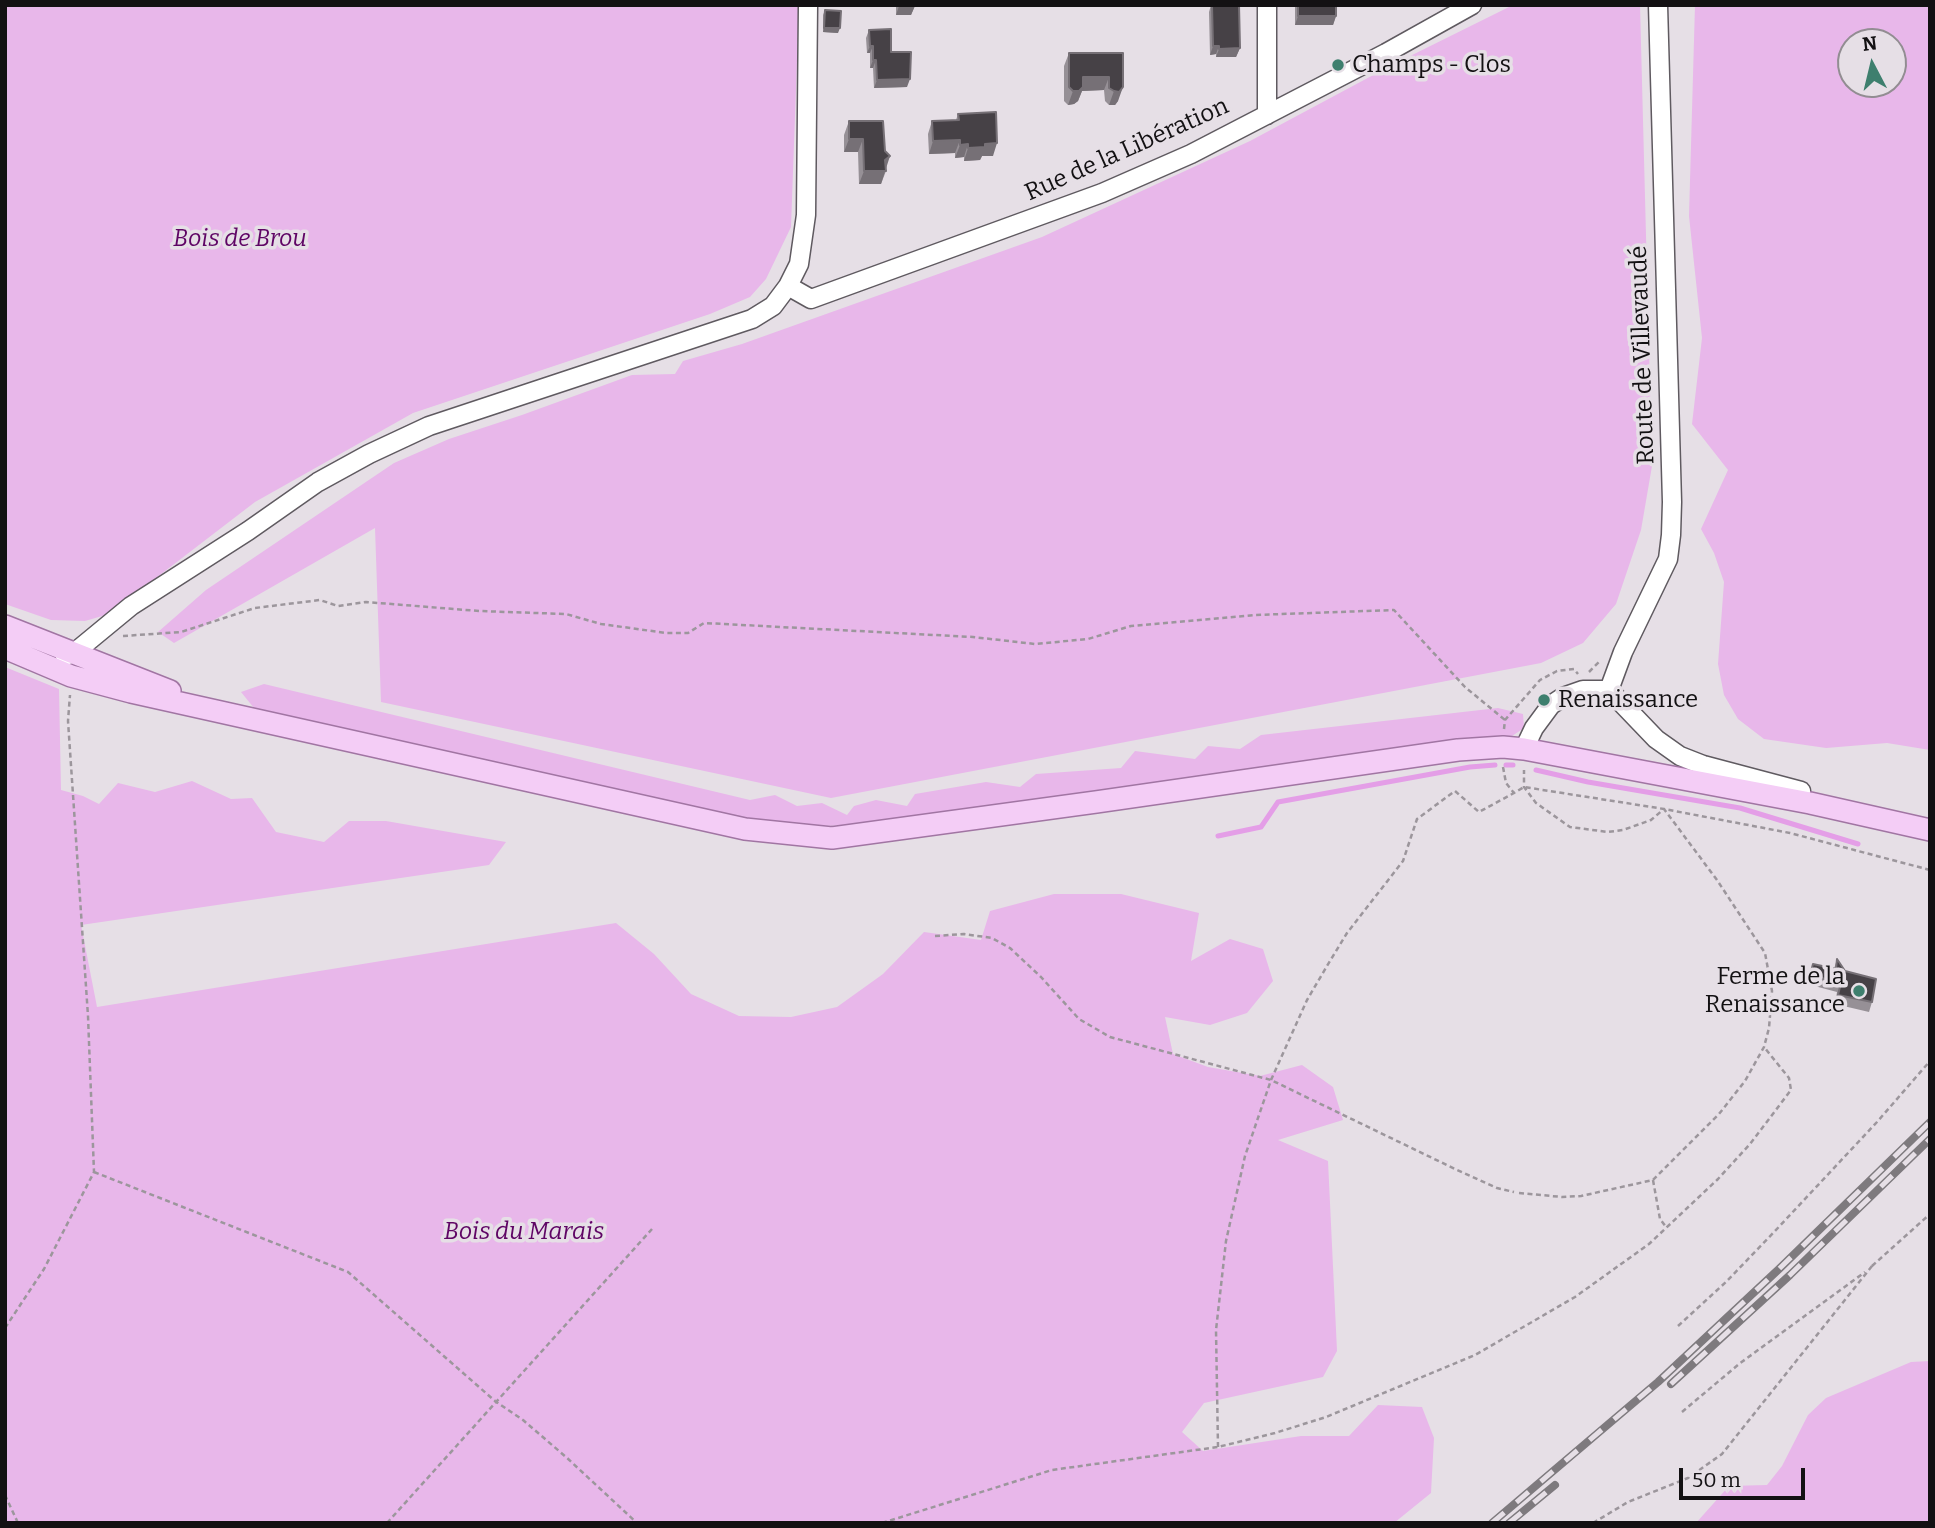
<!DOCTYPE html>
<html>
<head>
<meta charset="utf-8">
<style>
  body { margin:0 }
  #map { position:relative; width:1935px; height:1528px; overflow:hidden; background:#e6dfe6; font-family:Bitter,serif }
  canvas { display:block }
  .frame { position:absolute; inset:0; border:7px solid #131113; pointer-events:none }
  .north { position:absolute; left:1837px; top:28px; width:70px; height:70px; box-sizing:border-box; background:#e6dfe6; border:2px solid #928d92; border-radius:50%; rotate:353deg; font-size:19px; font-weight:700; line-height:28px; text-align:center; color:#131113 }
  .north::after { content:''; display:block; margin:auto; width:24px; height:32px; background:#3e7f6e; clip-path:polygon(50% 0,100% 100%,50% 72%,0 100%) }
  .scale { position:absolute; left:1679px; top:1468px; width:126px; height:32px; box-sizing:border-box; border:4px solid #131113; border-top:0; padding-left:9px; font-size:21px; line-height:24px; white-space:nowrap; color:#131113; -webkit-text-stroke:5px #e6dfe6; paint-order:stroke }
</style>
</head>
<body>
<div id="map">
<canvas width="1935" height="1528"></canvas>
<div class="frame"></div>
<div class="north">N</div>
<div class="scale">50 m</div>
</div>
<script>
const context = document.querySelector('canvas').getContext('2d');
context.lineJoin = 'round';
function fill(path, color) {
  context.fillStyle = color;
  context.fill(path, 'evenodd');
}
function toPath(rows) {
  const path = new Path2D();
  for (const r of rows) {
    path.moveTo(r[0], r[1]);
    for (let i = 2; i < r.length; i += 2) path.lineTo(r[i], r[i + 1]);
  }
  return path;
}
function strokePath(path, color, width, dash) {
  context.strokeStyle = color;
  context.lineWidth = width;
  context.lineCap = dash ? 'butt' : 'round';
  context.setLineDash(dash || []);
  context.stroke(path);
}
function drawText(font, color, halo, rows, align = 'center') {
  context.font = font + ' Bitter,serif';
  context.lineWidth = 7;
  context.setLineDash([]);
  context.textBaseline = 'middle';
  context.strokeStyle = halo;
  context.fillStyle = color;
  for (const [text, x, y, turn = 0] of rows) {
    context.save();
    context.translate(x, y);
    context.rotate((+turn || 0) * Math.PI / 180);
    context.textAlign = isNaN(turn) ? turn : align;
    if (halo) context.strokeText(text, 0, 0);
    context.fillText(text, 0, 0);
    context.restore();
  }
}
fill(toPath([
  [5,5,799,5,791,227,766,279,750,297,710,314,413,413,255,502,109,614,85,621,51,620,5,604],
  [1513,5,1640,5,1652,466,1641,530,1616,604,1583,643,1541,663,831,798,381,702,375,528,174,643,158,632,206,590,394,463,449,439,522,415,632,375,675,374,683,361,742,344,1042,237,1250,141,1392,65],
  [1695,5,1930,5,1930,750,1887,743,1826,748,1764,739,1738,719,1724,695,1718,664,1724,582,1714,553,1701,529,1728,470,1692,424,1702,338,1689,216],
  [1893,42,1893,84,1851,84,1851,42],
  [5,667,59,689,61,790,83,796,99,804,118,783,155,792,192,781,231,799,252,798,276,832,324,842,349,821,386,821,506,842,489,865,81,925,97,1007,616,923,654,954,691,994,739,1016,791,1017,837,1007,883,974,924,932,981,940,990,911,1054,894,1121,894,1199,913,1191,961,1230,939,1263,949,1273,981,1247,1013,1210,1025,1165,1017,1173,1054,1208,1067,1260,1076,1302,1065,1333,1087,1343,1120,1278,1140,1328,1161,1337,1351,1323,1377,1204,1403,1182,1432,1203,1451,1301,1436,1349,1436,1378,1405,1422,1407,1434,1438,1431,1493,1394,1523,5,1523],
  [264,684,750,800,775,795,797,806,822,803,847,815,854,806,876,800,907,806,915,794,986,782,1020,787,1036,774,1121,768,1135,751,1195,759,1208,746,1240,749,1261,735,1498,708,1523,714,1524,728,1509,738,1467,738,867,825,819,826,752,822,254,708,241,692],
  [1930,1361,1930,1523,1696,1523,1729,1486,1767,1485,1782,1466,1808,1415,1826,1398,1911,1362]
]), '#e8b7ea');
strokePath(toPath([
  [1506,765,1513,765],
  [1536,770,1588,782,1740,808,1858,844],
  [1218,836,1261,827,1278,802,1470,767,1495,765]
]), '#e49ee7', 5);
const minor = toPath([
  [1267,5,1267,115],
  [788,286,811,299,1102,193,1191,154,1386,53,1472,5],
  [65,656,74,653,131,606,248,531,318,482,369,454,429,426,752,319,773,306,788,286,799,264,806,215,808,5],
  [1609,690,1623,652,1668,559,1671,535,1672,502,1658,5],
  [1524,749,1534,728,1551,705,1563,697,1583,690,1609,690,1656,739,1680,756,1703,765,1801,791]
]);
const major = toPath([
  [5,626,170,691],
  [5,648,71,676,131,692,745,829,832,838,1096,802,1458,750,1503,747,1524,749,1810,803,1930,830]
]);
strokePath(minor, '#5f5a60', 21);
strokePath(major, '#a175a3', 24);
strokePath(toPath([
  [123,636,181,632,255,608,320,600,338,606,366,602,479,611,566,614,601,624,666,633,688,633,704,623,973,637,1035,644,1088,639,1131,626,1255,615,1394,610,1465,687,1505,720],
  [1589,672,1599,662],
  [1504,729,1505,720,1540,680,1557,671,1574,669,1578,674],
  [1503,767,1506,783,1514,793,1524,787,1664,809,1790,833,1930,870],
  [935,936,964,934,992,938,1010,948,1041,977,1079,1019,1110,1037,1271,1080,1455,1169,1497,1188,1514,1192],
  [94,1172,348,1272,495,1401,523,1420,566,1457,637,1523],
  [1653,1180,1660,1219,1666,1227],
  [1519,1193,1562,1197,1581,1196,1653,1180,1719,1114,1745,1081,1764,1047,1769,1028,1772,991,1765,953,1717,880,1664,809,1651,820,1623,830,1608,832,1570,827,1536,803,1524,787,1524,770],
  [1872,1266,1930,1214],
  [1678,1326,1726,1282,1775,1231,1877,1122,1930,1061],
  [5,1328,44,1269,94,1172,88,1016,68,721,70,695],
  [1682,1412,1739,1364,1865,1272],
  [1218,1447,1216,1330,1226,1241,1245,1156,1271,1080,1307,1000,1327,966,1347,933,1403,861,1417,819,1455,791,1479,812,1514,793],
  [5,1495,18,1523],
  [387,1523,652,1229],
  [882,1523,1052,1470,1218,1447,1275,1433,1326,1417,1475,1355,1575,1297,1649,1244,1718,1179,1750,1144,1791,1090,1789,1078,1764,1047],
  [1593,1523,1628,1502,1688,1478,1722,1454,1872,1266]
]), '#9c969c', 2.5, [5, 3.5]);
strokePath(minor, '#fff', 18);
strokePath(major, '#f4cdf6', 21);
const rail = toPath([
  [1671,1384,1790,1275,1930,1139],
  [1492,1523,1658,1382,1779,1269,1930,1122],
  [1509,1523,1555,1485]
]);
strokePath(rail, '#7e7a7e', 8);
strokePath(rail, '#e6dfe6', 5, [16]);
fill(toPath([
  [896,5,915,5,911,15,896,15],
  [1211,5,1239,5,1240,48,1236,57,1216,57,1216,54,1210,55,1209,12],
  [1295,5,1336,5,1336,16,1333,25,1295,25],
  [825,10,838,33,823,32,823,15],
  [869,30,891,52,907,87,874,88,873,68,870,68,870,53,867,53,866,38],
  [1069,53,1123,53,1118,101,1115,105,1109,105,1105,101,1104,90,1082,91,1078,101,1074,104,1068,105,1064,101,1064,66],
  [958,114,993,156,982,156,980,160,964,161,964,157,955,158,955,153,929,154,928,134,932,121,956,120],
  [849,121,886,168,886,171,881,184,859,184,858,152,844,152,844,135],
  [1837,959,1845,971,1872,1002,1869,1012,1835,1004,1837,992,1807,984,1813,964,1834,969]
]), '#969096');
fill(toPath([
  [899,6,915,6,911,15,896,15],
  [1298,16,1336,16,1333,25,1295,25],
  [824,28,840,28,838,33,823,32],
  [870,46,873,46,870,53,867,53],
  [1213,46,1219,46,1216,54,1210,55],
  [1240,48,1236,57,1216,57,1219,49],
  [873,60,876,60,873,68,870,68],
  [1083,77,1109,77,1104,90,1082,91,1078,101,1074,104,1068,105,1073,91],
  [910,79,907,87,874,88,877,80],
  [1123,87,1118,101,1115,105,1109,105,1114,91],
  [849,139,863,139,858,152,844,152],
  [960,140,955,153,929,154,933,141],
  [997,143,993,156,982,156,980,160,964,161,968,148,985,144],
  [968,144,964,157,955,158,960,145],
  [890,156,881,184,859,184,864,171,885,160]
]), '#767076');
const building = toPath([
  [1212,5,1239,5,1240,48,1219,49,1219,46,1213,46,1212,5],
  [1298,5,1336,5,1336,16,1298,16,1298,5],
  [825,10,841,11,840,28,824,28,825,10],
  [891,29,891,52,911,52,910,79,877,80,876,60,873,60,873,46,870,46,869,30,891,29],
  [1069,53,1123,53,1123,87,1119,92,1114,91,1109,88,1109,77,1083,77,1083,87,1079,91,1073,91,1069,87,1069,53],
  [996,112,997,143,985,144,985,147,968,148,968,144,960,145,960,140,933,141,932,121,959,120,958,114,996,112],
  [849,121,883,121,885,151,890,156,885,160,886,171,864,171,863,139,849,139,849,121],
  [1837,959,1845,971,1876,979,1872,1002,1838,995,1841,983,1810,975,1813,964,1836,969,1837,959]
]);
fill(building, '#464146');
strokePath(building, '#767076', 2);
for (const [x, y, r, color] of [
  [1338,65,7,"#3e7f6e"],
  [1544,700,7,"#3e7f6e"],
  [1859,991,7,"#3e7f6e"]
]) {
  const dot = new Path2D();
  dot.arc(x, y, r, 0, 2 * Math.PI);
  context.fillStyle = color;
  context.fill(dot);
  strokePath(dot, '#e6dfe6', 2.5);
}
drawText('24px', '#131113', '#e6dfe6', [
  ["Champs - Clos",1352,65],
  ["Renaissance",1558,700],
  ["Ferme de la",1845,977,"right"],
  ["Renaissance",1845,1005,"right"]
], 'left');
drawText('24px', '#131113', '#e6dfe6', [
  ["Rue de la Libération",1127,150,-24],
  ["Route de Villevaudé",1643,355,-92]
]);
drawText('italic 24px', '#5f0565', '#e6dfe6', [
  ["Bois de Brou",240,239],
  ["Bois du Marais",524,1232]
]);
</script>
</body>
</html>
